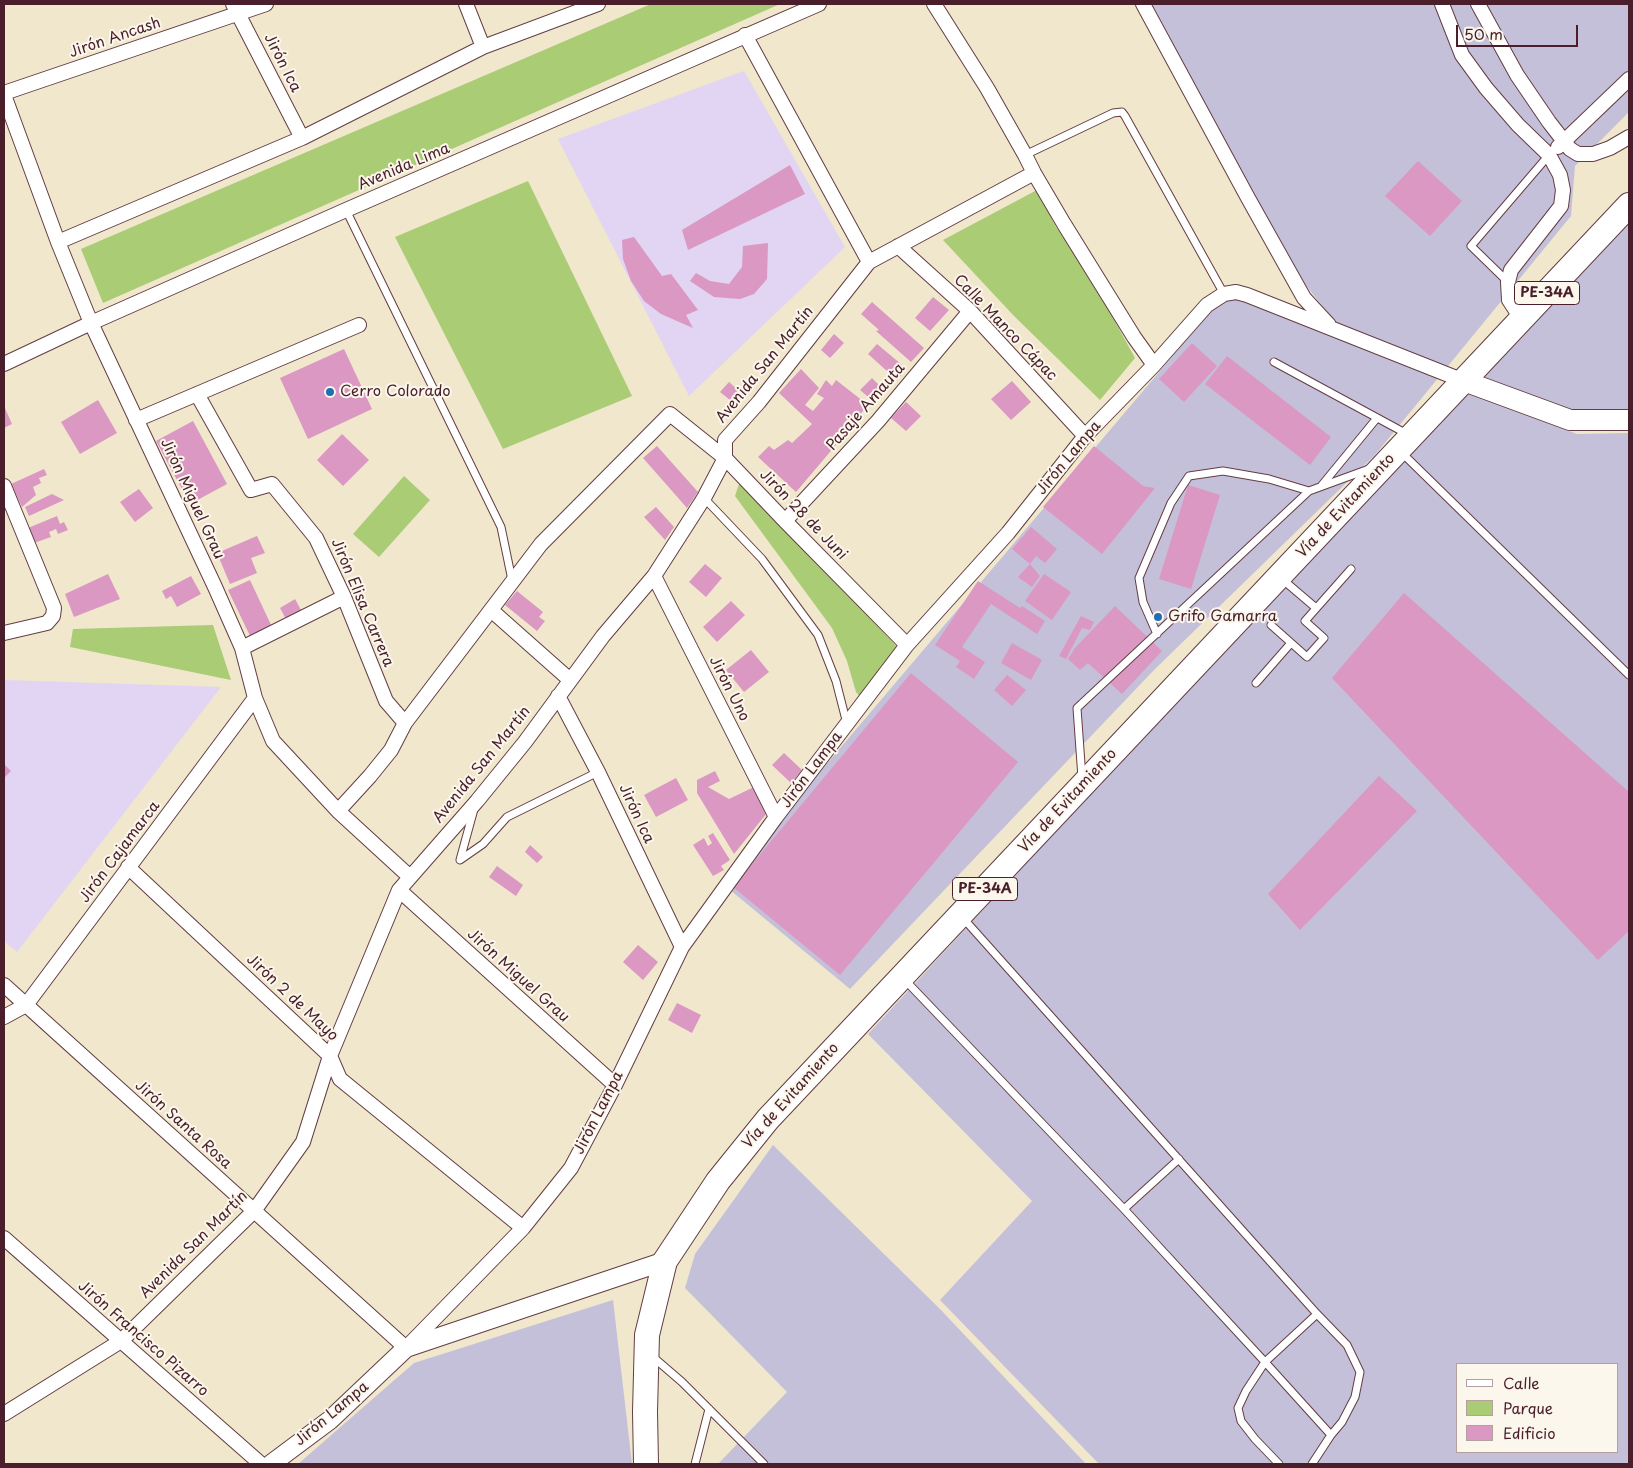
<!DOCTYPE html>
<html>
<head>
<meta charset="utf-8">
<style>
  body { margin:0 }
  #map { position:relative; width:1633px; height:1468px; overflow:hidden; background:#f0e7cc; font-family:"Playpen Sans",sans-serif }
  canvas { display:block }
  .frame { position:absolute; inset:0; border:5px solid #4a1f2b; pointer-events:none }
  .legend { position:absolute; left:1456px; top:1363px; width:162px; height:90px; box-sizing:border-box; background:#fbf7ec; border:1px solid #b4a19f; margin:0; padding:6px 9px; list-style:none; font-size:15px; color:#4a1f2b }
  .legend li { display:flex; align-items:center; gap:10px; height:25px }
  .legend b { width:25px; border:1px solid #b4a19f }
  .scale { position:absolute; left:1456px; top:25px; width:122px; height:22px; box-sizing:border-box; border:2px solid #4a1f2b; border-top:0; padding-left:6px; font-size:15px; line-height:18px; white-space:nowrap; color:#4a1f2b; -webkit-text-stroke:4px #fbf7ec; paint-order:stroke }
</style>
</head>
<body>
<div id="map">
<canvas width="1633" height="1468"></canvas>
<div class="frame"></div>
<ul class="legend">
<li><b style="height:6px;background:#fff"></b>Calle</li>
<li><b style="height:14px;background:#a9cc75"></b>Parque</li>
<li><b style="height:14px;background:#da98c3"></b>Edificio</li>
</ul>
<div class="scale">50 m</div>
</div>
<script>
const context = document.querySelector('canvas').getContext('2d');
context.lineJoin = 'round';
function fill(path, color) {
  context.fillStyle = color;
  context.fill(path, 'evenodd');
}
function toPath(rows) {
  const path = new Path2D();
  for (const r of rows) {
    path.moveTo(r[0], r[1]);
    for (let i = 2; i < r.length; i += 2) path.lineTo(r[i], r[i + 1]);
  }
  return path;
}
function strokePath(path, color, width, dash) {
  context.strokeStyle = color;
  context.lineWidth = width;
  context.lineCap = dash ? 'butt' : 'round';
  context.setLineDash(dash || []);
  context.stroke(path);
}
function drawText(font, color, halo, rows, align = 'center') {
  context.font = font + ' "Playpen Sans",sans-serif';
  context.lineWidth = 4;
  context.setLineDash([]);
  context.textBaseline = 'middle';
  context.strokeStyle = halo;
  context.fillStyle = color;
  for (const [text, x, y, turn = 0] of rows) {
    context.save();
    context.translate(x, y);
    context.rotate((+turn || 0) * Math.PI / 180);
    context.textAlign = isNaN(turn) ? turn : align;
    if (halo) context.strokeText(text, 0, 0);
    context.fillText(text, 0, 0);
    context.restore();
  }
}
fill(toPath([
  [744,71,845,247,689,396,558,139],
  [4,680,221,687,17,952,4,941]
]), '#e2d4f3');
fill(toPath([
  [1152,4,1629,4,1629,112,1575,166,1571,216,1375,455,1154,670,850,989,724,885,1216,305,1234,298,1305,322,1327,312,1289,264,1229,148],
  [1629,223,1629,411,1564,410,1480,375],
  [1464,391,1577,434,1629,433,1629,1464,1099,1464,940,1300,1032,1201,868,1034],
  [1457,1364,1617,1364,1617,1452,1457,1452],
  [773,1145,941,1310,1086,1464,718,1464,787,1392,685,1288,695,1254],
  [613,1300,632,1464,298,1464,414,1363]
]), '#c5c0da');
fill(toPath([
  [651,4,780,4,103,303,81,249],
  [528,181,632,396,503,449,395,237],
  [1037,190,1056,227,1085,267,1135,358,1100,400,1014,316,943,240],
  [404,476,430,500,379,557,353,534],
  [741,478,897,647,861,698,856,692,847,661,832,628,735,496],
  [213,625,231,680,70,647,73,629]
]), '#a9cc75');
fill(toPath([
  [1418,161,1462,201,1430,236,1385,196],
  [790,165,805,194,688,250,682,230],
  [634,237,662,276,671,274,698,310,686,315,693,328,661,314,644,301,631,281,623,259,622,240],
  [768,243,767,279,754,294,740,299,714,297,690,281,696,273,710,281,729,284,742,267,743,246],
  [933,297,949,310,930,331,915,318],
  [872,302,924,348,911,362,876,331,879,330,861,314],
  [834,334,844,343,830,358,821,350],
  [1192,343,1217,366,1184,402,1159,379],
  [877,344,907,369,897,380,868,354],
  [344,349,372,409,308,439,280,378],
  [1227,356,1331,437,1310,465,1205,384],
  [801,369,819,388,805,405,813,411,824,398,817,394,826,380,832,386,836,380,868,405,840,438,841,439,796,492,758,457,769,446,774,450,788,440,792,443,812,424,779,393],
  [872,378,884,390,873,401,860,390],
  [1012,381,1031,402,1011,420,991,399],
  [729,382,738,390,730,400,720,392],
  [98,400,117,433,80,454,61,422],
  [906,402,921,416,906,431,891,418],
  [4,406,12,424,4,428],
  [193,421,227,484,190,504,156,441],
  [342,434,369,460,343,486,317,460],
  [657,446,698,492,687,508,643,458],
  [1094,446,1143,486,1155,488,1102,554,1043,507],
  [44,469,47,475,39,478,41,483,33,487,36,495,22,507,11,484],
  [1188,485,1220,495,1191,589,1159,579],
  [139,489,153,508,135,522,120,502],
  [52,494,64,500,29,516,25,507],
  [656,507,674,527,665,540,644,517],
  [57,516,60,524,64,522,68,530,58,534,56,529,49,532,51,537,34,543,28,528],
  [1031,527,1057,549,1045,563,1036,556,1030,564,1012,549],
  [257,536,265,553,251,558,257,573,230,584,217,553],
  [705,564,722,578,706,597,689,582],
  [1030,564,1040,576,1032,587,1018,577],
  [108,574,120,599,74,617,65,594],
  [1044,574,1071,592,1052,620,1025,601],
  [191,576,201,594,177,607,171,596,166,599,162,591],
  [250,580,272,627,251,638,228,590],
  [978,581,1020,608,1022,606,1045,621,1037,634,991,604,962,647,985,662,974,679,956,667,960,661,935,645],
  [517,591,543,612,539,617,545,621,537,631,505,605],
  [1404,593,1629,792,1629,931,1598,960,1332,678],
  [295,599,302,612,287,621,280,608],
  [731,601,745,615,717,642,703,627],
  [1115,606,1162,651,1122,694,1088,663,1080,670,1068,659,1075,648],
  [1081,616,1094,622,1090,630,1082,628,1066,659,1059,656],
  [1012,643,1042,660,1031,680,1001,663],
  [751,650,769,672,744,692,726,670],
  [911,673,1018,762,840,975,733,887],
  [1007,675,1026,690,1012,706,994,690],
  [784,753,802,770,791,783,772,765],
  [4,764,11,771,4,778],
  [715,771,720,781,708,787,729,799,754,787,767,813,734,854,697,793,697,780],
  [1379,776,1417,811,1300,930,1268,894],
  [676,778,688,800,656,817,644,795],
  [713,833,730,860,721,866,724,870,713,876,693,845,704,838,708,846,712,843,708,836],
  [530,845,543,857,537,863,525,852],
  [497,866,523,885,516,896,489,877],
  [638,945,658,962,643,980,623,962],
  [677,1003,701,1015,692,1033,668,1020]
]), '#da98c3');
const service = toPath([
  [1025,155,1113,113,1122,112,1125,116,1224,294],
  [346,210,501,527,512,580],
  [1508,282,1471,246,1549,155],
  [1274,362,1407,434],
  [1401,452,1629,675],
  [1322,485,1377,418],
  [704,498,762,559,818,635,836,681,847,724],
  [1282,579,1316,608],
  [1271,625,1307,657,1324,638,1305,621,1351,569],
  [1157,634,1143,602,1139,578,1171,503,1189,476,1223,471,1269,479,1309,491],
  [1256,683,1291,643],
  [1082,778,1077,708,1309,491,1369,469],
  [474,809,460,860,483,844,507,817,598,772],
  [904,979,1124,1209,1265,1362,1317,1314,963,918],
  [1124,1209,1179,1159],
  [653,1357,682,1382,764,1464],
  [695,1464,709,1409],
  [1279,1464,1255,1439,1241,1421,1238,1408,1246,1391,1265,1362,1331,1435],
  [1312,1464,1331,1435,1342,1422,1355,1397,1360,1372,1347,1345,1317,1314]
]);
const minor = toPath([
  [233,4,302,138],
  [466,4,483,47],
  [934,4,987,88,1025,155,1034,173,1064,224,1134,337,1154,365],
  [1143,4,1248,198,1304,298,1329,325],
  [1442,4,1462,55,1486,88,1518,125,1549,155,1560,175,1563,190,1561,206,1511,270,1508,282,1509,300,1522,320],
  [1478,4,1517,75,1549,122,1570,149,1578,154,1593,154,1610,148,1629,137],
  [745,35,869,262],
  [4,93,266,4],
  [4,95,58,242,91,323,215,587,242,648,255,698,273,741,338,811,410,877],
  [1558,147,1629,79],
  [58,242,302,138,483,47,598,4],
  [898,246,970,311,1085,436],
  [4,364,91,323,346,210,819,4],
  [197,394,251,490,272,484,316,538,344,597,386,701,405,723],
  [136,420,359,325],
  [4,486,54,608,53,616,47,623,4,633],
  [785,521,878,421,970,311],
  [654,576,776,817],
  [491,610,570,680],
  [242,648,344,597],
  [558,696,598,772,682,947],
  [338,811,370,776,391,750,405,723,541,544,670,414,725,458,785,521,907,645],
  [128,867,330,1056,340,1079,523,1228],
  [399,890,615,1085],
  [4,985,406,1348,523,1228,571,1168,615,1085,682,947,776,817,907,645,1008,533,1085,436,1154,365,1207,305,1224,294,1236,292,1247,295,1464,381],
  [4,1017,26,1005,255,698],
  [4,1238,261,1464],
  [4,1414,121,1341,254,1211,303,1142,330,1056,399,890,477,801,525,742,603,636,654,576,704,498,725,458,725,440,759,402,869,262,1034,173]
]);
const tertiary = toPath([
  [271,1464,330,1420,406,1348,665,1261]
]);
const secondary = toPath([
  [1464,381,1570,420,1629,420]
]);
const trunk = toPath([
  [646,1464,645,1412,647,1335,665,1261,718,1181,768,1119,1629,205]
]);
strokePath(service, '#633d43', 9);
strokePath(minor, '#633d43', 16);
strokePath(tertiary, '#633d43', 20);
strokePath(secondary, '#633d43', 22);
strokePath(trunk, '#633d43', 26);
strokePath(service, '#fff', 7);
strokePath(minor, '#fff', 14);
strokePath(tertiary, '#fff', 18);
strokePath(secondary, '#fff', 20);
strokePath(trunk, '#fff', 24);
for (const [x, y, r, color] of [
  [330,392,5,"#1f6fb2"],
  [1158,617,5,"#1f6fb2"]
]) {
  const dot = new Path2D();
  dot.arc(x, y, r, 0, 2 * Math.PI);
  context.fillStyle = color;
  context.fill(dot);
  strokePath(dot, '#fbf7ec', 2);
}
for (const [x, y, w] of [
  [1547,293,65],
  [985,889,65]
]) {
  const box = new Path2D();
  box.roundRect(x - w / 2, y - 11.5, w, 23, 4);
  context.fillStyle = '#fbf7ec';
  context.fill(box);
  strokePath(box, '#4a1f2b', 1);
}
drawText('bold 14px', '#4a1f2b', null, [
  ["PE-34A",1547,293],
  ["PE-34A",985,889]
]);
drawText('15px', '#4a1f2b', '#fbf7ec', [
  ["Jirón Ancash",115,38,-19],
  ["Jirón Ica",282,63,63],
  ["Avenida Lima",404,167,-23],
  ["Calle Manco Cápac",1005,328,46],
  ["Avenida San Martín",765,365,-51],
  ["Pasaje Amauta",866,407,-49],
  ["Jirón Lampa",1069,458,-50],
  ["Jirón Miguel Grau",192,499,65],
  ["Vía de Evitamiento",1346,506,-47],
  ["Jirón 28 de Juni",803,515,46],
  ["Jirón Elisa Carrera",362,603,67],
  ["Jirón Uno",729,689,63],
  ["Avenida San Martín",482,765,-51],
  ["Jirón Lampa",812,770,-53],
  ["Vía de Evitamiento",1068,801,-47],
  ["Jirón Ica",636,814,65],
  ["Jirón Cajamarca",120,852,-53],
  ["Jirón Miguel Grau",518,976,42],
  ["Jirón 2 de Mayo",292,998,43],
  ["Vía de Evitamiento",791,1096,-48],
  ["Jirón Lampa",599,1113,-63],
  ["Jirón Santa Rosa",183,1125,42],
  ["Avenida San Martín",194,1245,-45],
  ["Jirón Francisco Pizarro",143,1339,41],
  ["Jirón Lampa",332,1414,-40]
]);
drawText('15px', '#4a1f2b', '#fbf7ec', [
  ["Cerro Colorado",340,392],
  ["Grifo Gamarra",1168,617]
], 'left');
</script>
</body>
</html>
